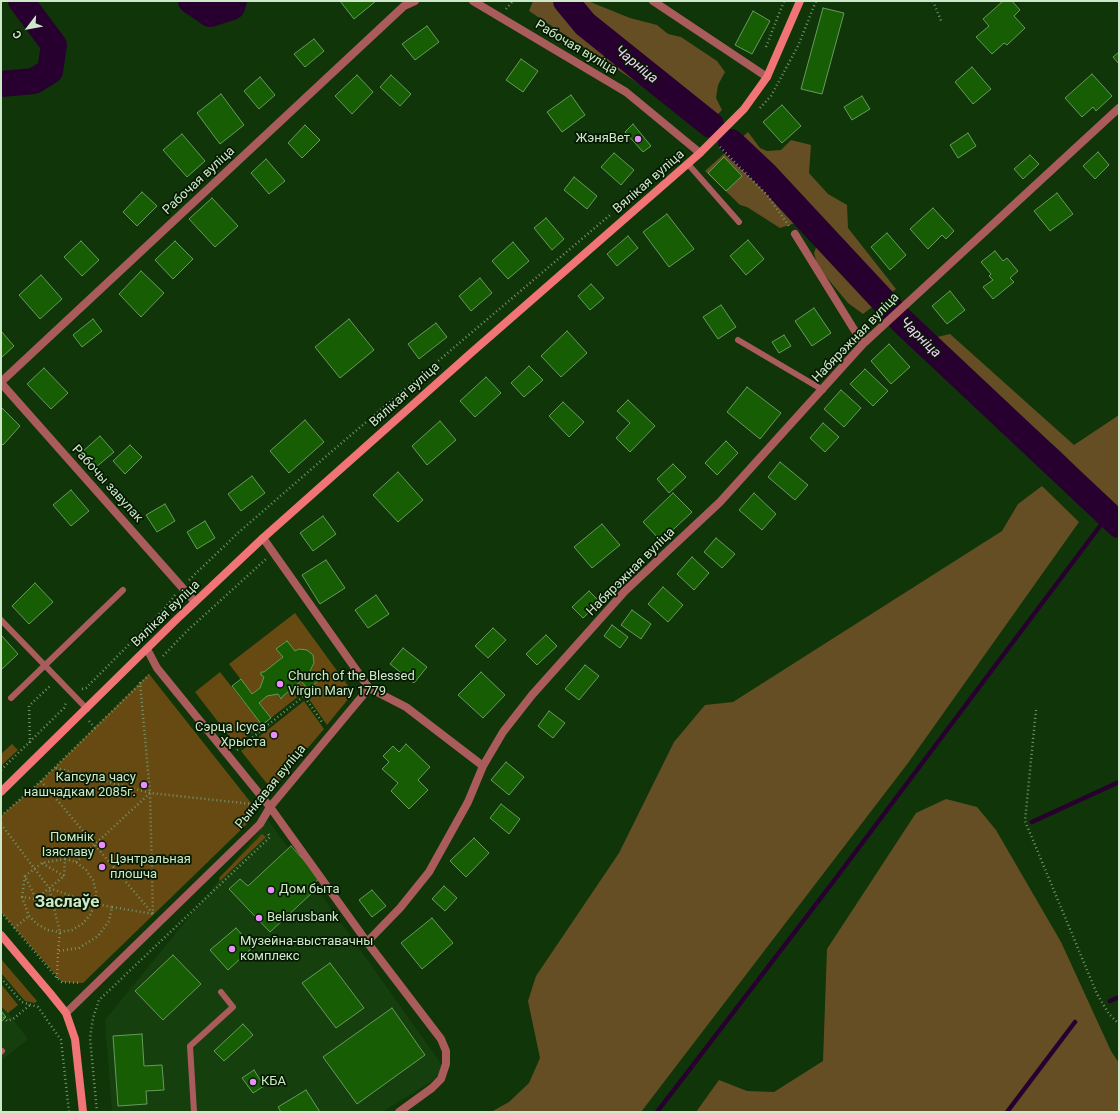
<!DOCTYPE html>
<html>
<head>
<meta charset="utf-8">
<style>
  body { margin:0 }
  #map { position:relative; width:1120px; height:1113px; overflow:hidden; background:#103509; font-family:Roboto,sans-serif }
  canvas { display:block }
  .frame { position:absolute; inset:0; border:2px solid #cee9c9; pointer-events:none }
  .north { position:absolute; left:8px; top:8px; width:40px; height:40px; -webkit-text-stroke:3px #061903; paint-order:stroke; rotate:238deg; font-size:11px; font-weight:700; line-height:16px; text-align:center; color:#cee9c9 }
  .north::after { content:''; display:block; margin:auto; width:14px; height:18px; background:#cee9c9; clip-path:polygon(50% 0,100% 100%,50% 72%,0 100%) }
</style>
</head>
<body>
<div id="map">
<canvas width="1120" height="1113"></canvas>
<div class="frame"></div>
<div class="north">С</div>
</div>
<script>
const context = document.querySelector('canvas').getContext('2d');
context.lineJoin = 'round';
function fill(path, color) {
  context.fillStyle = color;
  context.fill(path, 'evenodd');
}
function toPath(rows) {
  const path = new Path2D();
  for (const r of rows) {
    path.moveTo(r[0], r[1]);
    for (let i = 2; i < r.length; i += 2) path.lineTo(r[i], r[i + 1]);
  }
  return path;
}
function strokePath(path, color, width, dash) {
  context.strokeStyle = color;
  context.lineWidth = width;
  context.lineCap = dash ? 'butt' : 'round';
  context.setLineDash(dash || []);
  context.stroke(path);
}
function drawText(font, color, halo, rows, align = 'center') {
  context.font = font + ' Roboto,sans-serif';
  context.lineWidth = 3.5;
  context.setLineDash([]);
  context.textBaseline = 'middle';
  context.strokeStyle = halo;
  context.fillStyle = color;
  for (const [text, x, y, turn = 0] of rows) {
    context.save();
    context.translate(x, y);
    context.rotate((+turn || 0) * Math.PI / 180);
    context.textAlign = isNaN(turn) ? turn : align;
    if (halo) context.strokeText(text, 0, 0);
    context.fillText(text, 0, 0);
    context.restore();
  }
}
fill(toPath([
  [268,820,447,1072,382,1112,112,1112,105,1020],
  [1,984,18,1005,8,1013,28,1039,1,1061]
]), '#163f0e');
fill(toPath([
  [295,613,351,690,349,698,327,725,304,692,271,718,259,703,267,696,278,694,279,698,282,698,283,696,301,681,308,689,318,681,310,671,313,667,314,659,307,650,299,649,295,651,286,641,276,649,283,657,264,672,261,672,261,674,264,677,260,688,252,694,229,664],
  [220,672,262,725,236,745,195,692],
  [149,674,252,804,249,822,83,983,62,982,1,912,1,816,41,781],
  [304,701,324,729,272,790,241,751],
  [12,744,18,750,1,766,1,754],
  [262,834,266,837,220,881,219,878],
  [1,959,37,1001,35,1003,25,1001,1,973],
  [1,984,18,1005,8,1013,1,1006]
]), '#664a11');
fill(toPath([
  [533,1,588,1,630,18,657,25,668,34,681,37,717,61,725,72,718,85,716,98,722,110,701,131,650,91,529,11],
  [748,132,760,148,767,151,781,150,791,140,811,145,809,173,828,194,847,205,848,228,896,289,863,314,848,303,818,267,814,253,817,245,795,223,780,228,747,207,740,205,705,171],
  [950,334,1074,445,1119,415,1119,511,1061,452,933,338],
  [1042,486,1079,522,908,763,641,1112,491,1112,509,1102,529,1083,540,1058,528,1001,536,976,619,853,674,742,705,705,733,702,1002,531,1018,504],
  [946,799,977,807,996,830,1061,942,1111,1051,1119,1063,1119,1112,696,1112,719,1080,747,1091,774,1092,823,1061,827,949,916,813]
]), '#654e23');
strokePath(toPath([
  [1032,822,1119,782],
  [1110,1001,1119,997],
  [657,1112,830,886,1109,514],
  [1007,1112,1075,1022]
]), '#280030', 4.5);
strokePath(toPath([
  [191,1,210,14,232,7,234,1],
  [566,1,585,24,711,125],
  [1,84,34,81,50,71,54,45,21,1],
  [731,142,767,176,903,322,1119,525]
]), '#280030', 26);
const building = toPath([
  [340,1,376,1,354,19,340,1],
  [1003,1,1012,1,1020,10,1014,16,1025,28,1007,45,1004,43,992,54,976,37,989,26,983,19,1003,1],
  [823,8,844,13,822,94,801,89,823,8],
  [753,11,770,21,752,54,735,45,753,11],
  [427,26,439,42,415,60,402,44,427,26],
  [314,39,324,51,305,67,294,54,314,39],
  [1119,52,1119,64,1113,57,1119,52],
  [521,59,538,71,523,92,506,80,521,59],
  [972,67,991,89,973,104,955,82,972,67],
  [1092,74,1112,96,1096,111,1093,107,1082,117,1065,98,1092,74],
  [357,75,373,92,352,114,335,96,357,75],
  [391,75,411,94,400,106,380,87,391,75],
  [260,77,275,95,259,109,244,91,260,77],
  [221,94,244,125,220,144,197,113,221,94],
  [571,95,585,115,562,132,547,112,571,95],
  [862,96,870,109,852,120,844,107,862,96],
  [782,105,801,126,782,143,763,122,782,105],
  [633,124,651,146,643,152,625,132,633,124],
  [305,125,320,140,302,158,288,143,305,125],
  [968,133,976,146,958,158,950,145,968,133],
  [182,134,205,161,187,177,163,150,182,134],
  [1098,152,1109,165,1095,179,1083,166,1098,152],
  [614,153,634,170,621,185,601,167,614,153],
  [1030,155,1039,164,1023,179,1014,169,1030,155],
  [724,157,742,176,726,191,708,173,724,157],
  [266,159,285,181,269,194,251,173,266,159],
  [574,177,597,196,587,209,564,190,574,177],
  [142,192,157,206,137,226,123,212,142,192],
  [1057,193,1073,214,1050,231,1034,211,1057,193],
  [212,198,238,226,215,247,189,219,212,198],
  [933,208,954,231,946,239,942,235,928,249,910,229,933,208],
  [667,214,694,249,669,267,643,232,667,214],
  [546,218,564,239,552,250,534,228,546,218],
  [887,233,906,255,890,270,871,247,887,233],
  [628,236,638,248,617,266,607,254,628,236],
  [748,240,764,259,746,275,730,256,748,240],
  [81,241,99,260,82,276,64,257,81,241],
  [175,241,193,259,173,279,155,260,175,241],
  [513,242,529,261,508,279,492,261,513,242],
  [995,251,1003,261,1007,258,1018,271,1010,278,1014,282,993,299,983,287,993,280,989,276,991,274,981,262,995,251],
  [141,271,164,293,141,317,119,294,141,271],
  [41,275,62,299,40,319,19,295,41,275],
  [480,278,492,293,471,311,459,296,480,278],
  [591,284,604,298,590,310,578,296,591,284],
  [950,291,965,310,947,324,932,306,950,291],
  [721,305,736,327,718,339,703,317,721,305],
  [814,308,831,333,812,346,795,321,814,308],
  [93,319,102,331,82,347,73,335,93,319],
  [349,319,374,350,340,378,315,347,349,319],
  [436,323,447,337,419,359,408,344,436,323],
  [1,331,14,346,1,358,1,331],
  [567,331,587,353,561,377,541,356,567,331],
  [784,335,791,346,779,353,772,342,784,335],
  [889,344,910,367,891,384,871,361,889,344],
  [529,366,543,380,524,397,511,383,529,366],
  [44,368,68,393,51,409,27,384,44,368],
  [865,369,888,391,873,406,850,384,865,369],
  [486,377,501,393,475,417,460,401,486,377],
  [747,387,781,413,760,439,727,412,747,387],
  [841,390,861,408,844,427,824,409,841,390],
  [628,400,655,426,630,452,616,438,630,423,617,411,628,400],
  [563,402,584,422,569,437,549,416,563,402],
  [1,407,20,426,3,445,1,443,1,407],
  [305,420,324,442,289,473,270,451,305,420],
  [440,421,456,440,427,465,412,446,440,421],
  [823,423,839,437,825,452,810,438,823,423],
  [100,436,114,452,95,468,82,452,100,436],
  [726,441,738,453,717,475,705,463,726,441],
  [130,445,142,457,125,474,113,461,130,445],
  [780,462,808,485,795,500,768,477,780,462],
  [673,464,686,477,669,493,657,479,673,464],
  [398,472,423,500,398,522,373,495,398,472],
  [252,476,265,493,241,511,228,494,252,476],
  [71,490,89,511,71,526,53,505,71,490],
  [673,493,692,512,661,541,643,522,673,493],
  [754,493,776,514,762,530,739,510,754,493],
  [165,504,175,521,157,532,146,515,165,504],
  [323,516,336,534,313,551,300,533,323,516],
  [205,521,215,538,197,549,187,532,205,521],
  [602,524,620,545,592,568,574,547,602,524],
  [716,538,735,554,722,568,704,552,716,538],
  [692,557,709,573,694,590,677,574,692,557],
  [326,560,345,588,320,604,302,575,326,560],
  [35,583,53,602,29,624,12,606,35,583],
  [663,587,683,605,668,622,648,604,663,587],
  [589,591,600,602,583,618,572,607,589,591],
  [376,595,389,614,368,628,355,610,376,595],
  [632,610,651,624,641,639,621,625,632,610],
  [612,625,628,637,620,648,604,636,612,625],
  [493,628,506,640,488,658,475,646,493,628],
  [1,635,18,654,1,670,1,635],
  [546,635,557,646,537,665,526,654,546,635],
  [287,641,295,651,299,649,307,650,313,655,314,663,310,671,318,681,308,689,301,681,283,696,281,699,278,694,267,696,259,703,271,718,262,725,232,686,241,679,252,694,260,688,264,677,261,675,261,672,264,672,283,657,276,649,287,641],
  [403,648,427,667,414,683,390,664,403,648],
  [585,665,599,676,579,700,565,689,585,665],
  [481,672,505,695,483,718,458,695,481,672],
  [549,711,565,723,553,738,538,726,549,711],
  [406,744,430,767,418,780,428,790,409,809,391,791,398,783,382,769,389,762,383,756,393,746,399,752,406,744],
  [506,762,524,777,509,795,491,780,506,762],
  [501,804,520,819,509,834,490,818,501,804],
  [474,838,489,853,466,877,450,861,474,838],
  [291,846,320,878,309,888,313,892,270,932,229,889,240,879,248,886,291,846],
  [444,886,457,898,445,911,432,899,444,886],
  [372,890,386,906,372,917,359,900,372,890],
  [432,918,453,943,422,969,401,943,432,918],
  [236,928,253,947,228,970,210,950,236,928],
  [173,955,201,984,163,1020,135,991,173,955],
  [330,963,364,1008,336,1028,302,983,330,963],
  [392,1008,425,1055,357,1104,323,1057,392,1008],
  [1,1011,6,1017,1,1022,1,1011],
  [243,1024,253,1035,224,1061,214,1051,243,1024],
  [142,1034,144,1066,162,1065,164,1090,146,1091,147,1104,118,1106,113,1036,142,1034],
  [254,1070,264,1086,253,1093,242,1078,254,1070],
  [306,1090,320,1112,281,1112,278,1107,306,1090]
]);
fill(building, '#165d04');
strokePath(building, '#689a5f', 1);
strokePath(toPath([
  [933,1,942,23],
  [506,9,513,1],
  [766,47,784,1],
  [760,108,771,96,798,46,816,1],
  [720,147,767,195,789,226],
  [189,580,239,532,331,452,610,215],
  [163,656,187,631,266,559],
  [140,682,150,793,153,914],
  [82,689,86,688,166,607,175,595],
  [1036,710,1025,821,1097,994,1109,1014,1119,1024],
  [89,721,95,728],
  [30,743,29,706,51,685],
  [237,750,304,696,322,722],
  [56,768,150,793,252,804,255,810],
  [1,770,64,708,66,703],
  [41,781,153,914],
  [1,816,41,781,149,675],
  [250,818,252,805],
  [1,824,49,888],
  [65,859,76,862,86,870,93,880,96,892,95,904,90,915,82,924,72,930,60,932,48,930,37,924,29,916,22,897,36,899,64,876,65,859],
  [76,862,150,793],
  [25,876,42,863],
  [64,876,42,863,65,859],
  [22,897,25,876,36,899],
  [112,907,153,914],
  [1,912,57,978,62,982,81,983],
  [14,928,29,916],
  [1,978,22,1002,38,1007,61,1040,69,1112],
  [57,978,58,951,60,932,49,888,95,904,112,907,109,921,98,936,79,948,58,951],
  [1,1014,7,1021,13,1019,30,1005],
  [97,1112,90,1038,93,1018,99,1000,270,837,267,832]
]), '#75956f', 2.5, [1, 3]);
strokePath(toPath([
  [688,164,739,222],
  [738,340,823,390],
  [1,620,87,709],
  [11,698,123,590],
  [1,1052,2,1051],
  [194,1112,190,1046,233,1007,221,992]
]), '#aa5c5c', 6);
strokePath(toPath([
  [473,1,626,92,700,153],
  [653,1,767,77],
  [795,234,863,344],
  [1,382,404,6,415,1],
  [1,383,195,602],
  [263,538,369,688,406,707,483,766],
  [147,649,157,668,270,807,367,942,441,1039,446,1051,446,1064,441,1079,432,1088,399,1112],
  [367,942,400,908,429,872,468,802,483,766,503,732,532,695,583,638,625,591,720,502,863,344,1119,108],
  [66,1013,260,824,270,807,369,688]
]), '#aa5c5c', 8);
strokePath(toPath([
  [1,792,177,619,263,538,471,353,700,153,744,109,767,77,800,1],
  [1,935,50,993,66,1013,75,1039,83,1112]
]), '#f17476', 8);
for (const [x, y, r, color] of [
  [638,139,4,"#ea8dfd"],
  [280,684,4,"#ea8dfd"],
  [274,735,4,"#ea8dfd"],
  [144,785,4,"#ea8dfd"],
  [102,845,4,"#ea8dfd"],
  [102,867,4,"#ea8dfd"],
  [271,890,4,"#ea8dfd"],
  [259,918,4,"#ea8dfd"],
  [232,949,4,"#ea8dfd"],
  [253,1082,4,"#ea8dfd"]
]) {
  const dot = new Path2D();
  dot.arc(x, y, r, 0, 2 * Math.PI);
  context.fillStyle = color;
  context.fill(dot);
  strokePath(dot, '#061903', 1.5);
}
drawText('13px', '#cee9c9', '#061903', [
  ["Рабочая вуліца",576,48,31],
  ["Рабочая вуліца",199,181,-43],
  ["Вялікая вуліца",649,182,-41],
  ["Набярэжная вуліца",856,338,-46],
  ["Вялікая вуліца",405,395,-42],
  ["Рабочы завулак",107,484,48],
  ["Набярэжная вуліца",631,572,-45],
  ["Вялікая вуліца",166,614,-44],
  ["Рынкавая вуліца",271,787,-51]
]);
drawText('13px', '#cee9c9', '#061903', [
  ["ЖэняВет",630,139,"right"],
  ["Church of the Blessed",288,677],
  ["Virgin Mary 1779",288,692],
  ["Сэрца Ісуса",266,728,"right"],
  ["Хрыста",266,743,"right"],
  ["Капсула часу",136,778,"right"],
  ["нашчадкам 2085г.",136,793,"right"],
  ["Помнік",94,838,"right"],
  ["Ізяславу",94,853,"right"],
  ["Цэнтральная",110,860],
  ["плошча",110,875],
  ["Дом быта",279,890],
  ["Belarusbank",267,918],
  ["Музейна-выставачны",240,942],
  ["комплекс",240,957],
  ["КБА",261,1082]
], 'left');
drawText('italic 14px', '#f7ceff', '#061903', [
  ["Чарніца",636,65,39],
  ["Чарніца",920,338,44]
]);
drawText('bold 17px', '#cee9c9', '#061903', [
  ["Заслаўе",67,903]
]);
</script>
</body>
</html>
